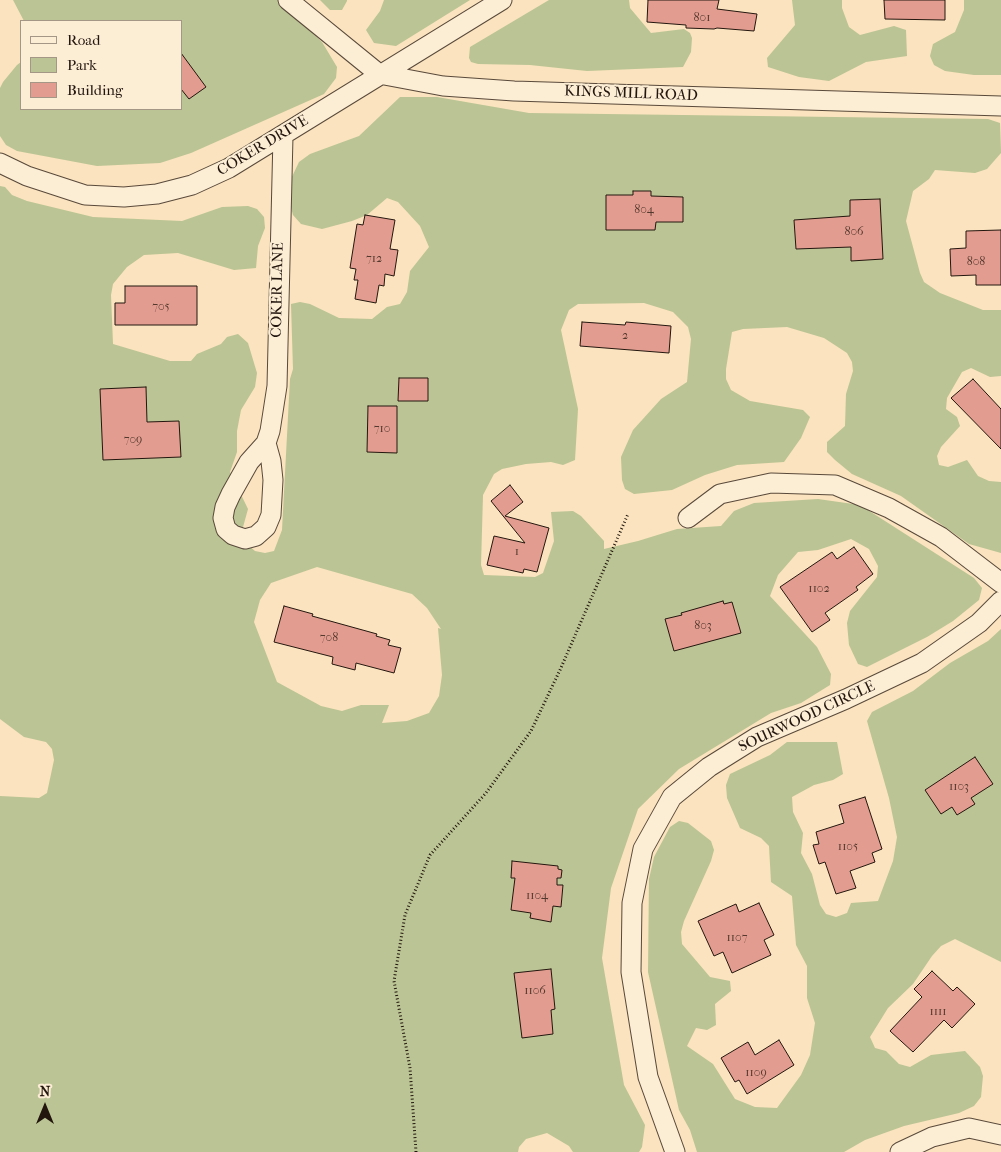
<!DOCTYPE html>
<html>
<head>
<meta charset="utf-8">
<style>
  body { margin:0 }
  #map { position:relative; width:1001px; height:1152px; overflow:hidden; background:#fae3be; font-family:"IM FELL French Canon",serif }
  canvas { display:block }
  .legend { position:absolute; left:20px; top:20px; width:162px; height:90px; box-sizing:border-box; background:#fcedd5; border:1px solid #a59785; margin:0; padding:6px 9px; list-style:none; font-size:15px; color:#23160e }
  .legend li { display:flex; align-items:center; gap:10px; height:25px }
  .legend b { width:25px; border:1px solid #a59785 }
  .north { position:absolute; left:20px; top:1082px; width:50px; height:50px; -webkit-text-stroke:4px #fcedd5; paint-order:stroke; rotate:0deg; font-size:14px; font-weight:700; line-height:20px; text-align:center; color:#23160e }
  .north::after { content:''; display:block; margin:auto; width:18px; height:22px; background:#23160e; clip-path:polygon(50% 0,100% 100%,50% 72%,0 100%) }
</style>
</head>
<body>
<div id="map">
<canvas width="1001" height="1152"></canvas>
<ul class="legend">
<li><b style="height:6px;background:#fcedd5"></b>Road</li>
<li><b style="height:14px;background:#bbc494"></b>Park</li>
<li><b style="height:14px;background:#e39d90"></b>Building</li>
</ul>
<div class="north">N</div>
</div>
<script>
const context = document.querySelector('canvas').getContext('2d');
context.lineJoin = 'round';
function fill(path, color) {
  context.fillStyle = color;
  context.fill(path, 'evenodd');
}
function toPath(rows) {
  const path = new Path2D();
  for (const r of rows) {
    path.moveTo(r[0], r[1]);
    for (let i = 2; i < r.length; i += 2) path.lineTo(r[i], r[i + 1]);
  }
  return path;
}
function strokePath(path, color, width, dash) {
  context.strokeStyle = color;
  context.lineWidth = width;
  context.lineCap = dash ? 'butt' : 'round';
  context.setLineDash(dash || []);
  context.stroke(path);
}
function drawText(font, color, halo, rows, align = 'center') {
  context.font = font + ' "IM FELL French Canon",serif';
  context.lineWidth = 4;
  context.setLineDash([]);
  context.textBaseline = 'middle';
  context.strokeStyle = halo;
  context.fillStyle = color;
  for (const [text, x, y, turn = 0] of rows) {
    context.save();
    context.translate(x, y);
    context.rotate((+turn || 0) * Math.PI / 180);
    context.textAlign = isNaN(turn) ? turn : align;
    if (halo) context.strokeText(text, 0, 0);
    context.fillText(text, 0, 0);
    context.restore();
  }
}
fill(toPath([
  [13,0,281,0,292,14,322,42,337,67,336,78,324,94,191,153,160,163,97,166,17,151,6,145,0,136,0,88,3,82,17,65,21,62,21,109,181,109,181,21,24,21],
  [320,0,347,0,347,1,342,10,330,10],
  [384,0,470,0,396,46,374,43,366,30,380,11],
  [549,0,629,0,630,8,651,33,684,29,690,33,692,38,691,52,683,67,587,71,530,65,478,64,471,62,469,58,470,47],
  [792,0,842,0,842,8,849,27,860,35,894,26,906,30,907,56,866,62,829,81,799,77,768,67,767,58,795,25],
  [964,0,1001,0,1001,75,974,75,945,71,934,65,930,56,933,44,955,32,964,10],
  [400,97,437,97,529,113,988,119,1000,123,1001,153,987,169,975,173,935,170,929,179,913,191,906,221,920,273,924,282,940,293,983,310,1001,310,1001,376,990,377,971,368,962,372,947,398,946,409,957,417,960,426,941,447,937,456,939,465,948,467,967,460,978,476,989,481,1001,482,1001,553,969,544,901,496,852,474,835,460,827,452,827,442,845,426,846,394,853,371,852,362,847,353,824,338,787,327,743,329,732,332,726,369,726,379,731,390,750,401,803,410,810,417,801,438,784,462,737,465,705,475,672,490,634,494,625,489,622,480,621,457,633,430,661,399,687,382,691,339,688,327,673,312,644,303,578,304,569,310,561,330,578,409,575,460,563,465,551,462,526,464,502,469,494,474,483,495,481,565,484,575,535,577,543,573,554,541,551,512,573,511,581,516,604,541,604,549,638,541,677,529,721,526,734,511,754,503,818,499,860,505,974,578,982,588,979,600,953,621,927,637,867,667,858,664,849,645,847,623,850,611,877,577,878,566,869,549,851,539,818,550,798,552,778,575,770,596,817,647,831,674,830,685,801,703,771,713,679,769,638,809,611,888,602,958,624,1085,645,1125,642,1147,639,1152,573,1152,569,1146,547,1133,526,1139,519,1147,518,1152,0,1152,0,796,39,798,47,793,54,760,52,749,46,742,24,737,0,719,0,186,5,187,12,195,27,201,93,217,182,221,222,207,248,206,257,209,264,217,265,228,258,246,256,268,234,270,178,253,144,255,127,267,113,284,111,295,113,344,170,361,191,361,197,354,221,344,227,337,238,334,248,343,257,373,255,387,241,410,237,431,237,452,230,472,248,509,240,538,255,551,265,553,274,551,282,530,290,379,293,369,291,304,300,302,310,304,339,318,372,319,387,307,400,304,407,292,410,271,429,247,420,226,398,202,387,198,367,215,352,221,322,229,301,224,293,215,290,204,290,181,299,162,310,154,359,136],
  [317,567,412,594,427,608,441,629,438,628,442,675,439,696,429,713,407,721,382,723,389,705,361,705,342,711,321,706,277,682,254,622,260,600,271,583],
  [1001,629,1001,962,955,939,941,946,932,956,913,984,888,1008,870,1037,875,1048,886,1051,899,1064,910,1067,931,1055,965,1051,980,1067,983,1076,981,1097,974,1106,959,1113,904,1126,865,1140,844,1152,697,1152,690,1130,679,1110,648,972,649,879,654,857,670,827,679,821,688,823,711,841,714,850,711,861,684,921,681,932,682,944,710,977,730,981,731,991,715,1004,716,1025,707,1030,696,1028,687,1046,713,1064,735,1099,755,1107,777,1108,801,1075,810,1055,815,1023,807,998,807,966,796,945,792,896,771,882,769,846,761,838,740,828,727,798,726,785,730,774,770,755,787,742,837,742,843,774,833,780,814,785,792,797,793,812,803,833,801,853,812,874,820,905,826,914,836,917,847,913,851,903,878,901,893,861,897,837,889,798,867,721,872,712,913,691,950,663,988,641]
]), '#bbc494');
const building = toPath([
  [648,0,719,0,717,9,757,14,754,31,717,28,714,29,686,28,686,25,647,22,648,0],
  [884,0,945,0,945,20,885,19,884,0],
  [181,53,206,87,189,99,181,89,181,53],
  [633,191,651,191,651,196,683,197,683,222,656,222,655,230,606,230,606,195,633,195,633,191],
  [880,199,883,259,851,261,851,247,796,249,794,220,850,216,850,200,880,199],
  [365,215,395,220,390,249,398,250,394,276,385,274,384,286,379,285,376,303,355,299,358,280,354,280,356,269,350,268,357,224,363,225,365,215],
  [1001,230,1001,285,976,285,976,275,951,276,950,249,966,248,966,231,1001,230],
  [125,286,197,286,197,325,115,325,115,303,125,303,125,286],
  [582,322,625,325,626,322,671,326,669,353,580,346,582,322],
  [399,378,428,378,428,401,398,401,399,378],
  [973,379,1001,409,1001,449,951,398,973,379],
  [146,387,147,422,179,421,181,457,103,460,100,389,146,387],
  [368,406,397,406,397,453,367,452,368,406],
  [510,485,523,502,505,516,549,528,537,572,524,569,523,573,487,565,494,536,525,543,491,501,510,485],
  [854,547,873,574,856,587,858,590,825,613,830,620,812,632,780,587,832,552,837,559,854,547],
  [723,601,724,604,732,602,741,633,674,651,665,619,682,615,681,613,723,601],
  [284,606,313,614,312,616,377,634,376,636,390,640,388,645,401,648,394,673,356,663,355,670,332,664,333,657,274,642,284,606],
  [975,757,993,784,971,798,975,804,957,815,952,807,941,814,925,790,975,757],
  [865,797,882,849,872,853,875,862,850,871,856,888,836,894,825,862,819,864,813,845,819,844,816,832,844,823,839,805,865,797],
  [512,861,558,866,558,869,562,870,561,878,557,878,557,885,563,885,561,907,553,906,551,922,530,918,531,913,511,910,515,878,511,878,512,861],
  [759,903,774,935,764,940,771,955,732,973,723,952,714,956,698,921,736,904,739,912,759,903],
  [551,969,555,1009,551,1010,553,1034,522,1038,514,973,551,969],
  [932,971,953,991,957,987,975,1004,952,1028,944,1020,913,1052,890,1031,922,997,914,989,932,971],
  [779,1040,794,1065,747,1094,739,1080,735,1082,721,1058,748,1042,755,1055,779,1040]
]);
fill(building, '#e39d90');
strokePath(building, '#23160e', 1);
const minor = toPath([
  [288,0,379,74,443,86,514,91,1001,106],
  [0,163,27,176,85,195,124,197,157,194,192,185,229,168,502,0],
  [266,443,271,461,273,480,271,515,266,527,256,536,245,539,233,535,226,529,223,518,225,507,231,494,249,462,266,443,270,431,277,386,283,136],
  [688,518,720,494,771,483,835,485,889,508,941,537,1001,583],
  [675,1152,648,1077,631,972,632,903,643,849,672,797,709,767,757,737,846,699,922,663,979,623,1001,601],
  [900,1152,932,1137,969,1128,1001,1135]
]);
strokePath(minor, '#59493a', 21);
strokePath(toPath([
  [416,1152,410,1068,394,981,405,915,430,855,486,793,531,731,560,670,628,514]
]), '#23160e', 3, [1, 2.5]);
strokePath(minor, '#fcedd5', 19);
drawText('12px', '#53382e', null, [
  ["801",702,18],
  ["804",644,210],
  ["806",854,232],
  ["712",374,259],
  ["808",976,262],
  ["705",161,307],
  ["2",625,336],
  ["710",382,429],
  ["709",133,440],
  ["1",517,552],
  ["1102",819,589],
  ["803",703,626],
  ["708",329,638],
  ["1103",959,787],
  ["1105",848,847],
  ["1104",537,896],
  ["1107",737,938],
  ["1106",535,991],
  ["1111",938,1012],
  ["1109",756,1073]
]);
drawText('15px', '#23160e', '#fcedd5', [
  ["KINGS MILL ROAD",631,94,2],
  ["COKER DRIVE",263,146,-31],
  ["COKER LANE",278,290,-89],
  ["SOURWOOD CIRCLE",807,717,-25]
]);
</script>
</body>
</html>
